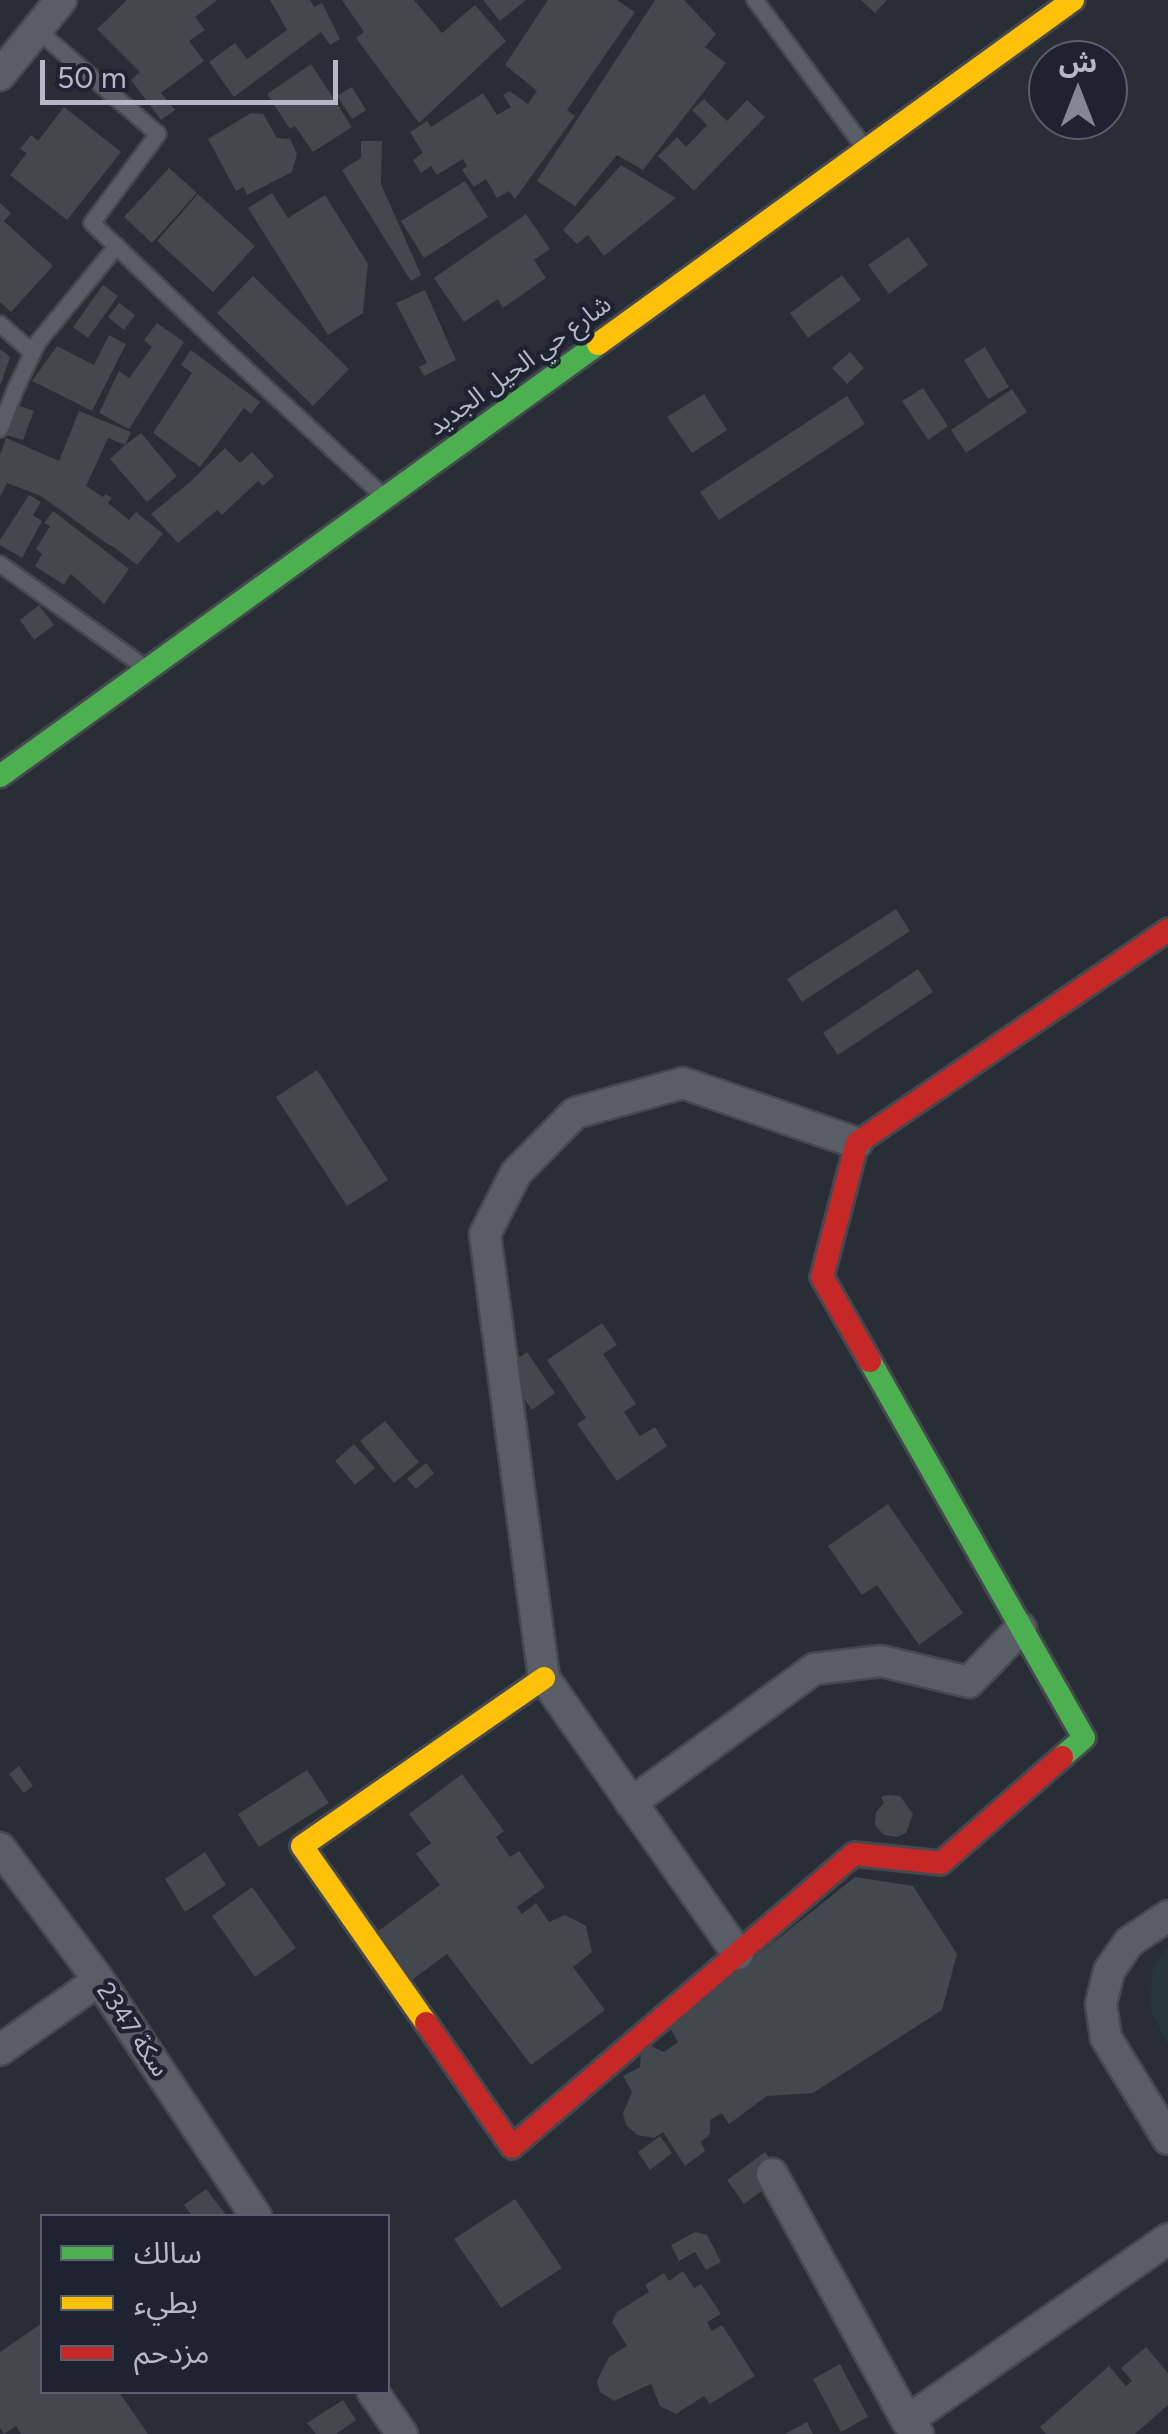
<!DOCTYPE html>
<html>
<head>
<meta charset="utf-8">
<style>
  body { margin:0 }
  #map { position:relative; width:1168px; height:2434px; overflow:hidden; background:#292d36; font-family:Figtree,"Noto Sans Arabic",sans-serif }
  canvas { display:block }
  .legend { position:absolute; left:40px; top:2214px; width:350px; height:180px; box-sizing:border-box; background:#1d2330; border:2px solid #595f6c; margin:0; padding:12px 18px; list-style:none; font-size:30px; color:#b3b9c7 }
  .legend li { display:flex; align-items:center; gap:20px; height:50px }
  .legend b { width:50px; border:2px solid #595f6c }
  .north { position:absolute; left:1028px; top:40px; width:100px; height:100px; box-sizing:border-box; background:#1d2330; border:2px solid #595f6c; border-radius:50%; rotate:0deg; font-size:28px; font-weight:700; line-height:40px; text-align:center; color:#b3b9c7 }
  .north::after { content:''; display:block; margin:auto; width:35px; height:45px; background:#838894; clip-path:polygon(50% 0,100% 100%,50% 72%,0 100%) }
  .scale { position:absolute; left:40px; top:60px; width:298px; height:45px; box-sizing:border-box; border:5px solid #b3b9c7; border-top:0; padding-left:12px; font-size:30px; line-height:35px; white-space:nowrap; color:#b3b9c7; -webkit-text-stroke:8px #1d2330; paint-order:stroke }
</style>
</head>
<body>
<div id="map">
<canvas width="1168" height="2434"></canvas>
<ul class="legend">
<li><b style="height:12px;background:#4caf50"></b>سالك</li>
<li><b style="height:12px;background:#ffc107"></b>بطيء</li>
<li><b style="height:12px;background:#c62828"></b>مزدحم</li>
</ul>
<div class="north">ش</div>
<div class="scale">50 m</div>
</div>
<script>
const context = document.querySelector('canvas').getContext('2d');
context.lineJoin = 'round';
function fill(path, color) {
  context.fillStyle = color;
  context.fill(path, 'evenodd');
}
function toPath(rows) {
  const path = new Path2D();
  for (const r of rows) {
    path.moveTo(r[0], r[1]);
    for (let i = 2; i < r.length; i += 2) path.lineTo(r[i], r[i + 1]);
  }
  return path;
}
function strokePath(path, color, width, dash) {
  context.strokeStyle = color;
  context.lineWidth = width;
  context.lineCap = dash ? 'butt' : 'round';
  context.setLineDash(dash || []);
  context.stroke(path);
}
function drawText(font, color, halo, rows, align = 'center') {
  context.font = font + ' Figtree,"Noto Sans Arabic",sans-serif';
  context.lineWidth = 9;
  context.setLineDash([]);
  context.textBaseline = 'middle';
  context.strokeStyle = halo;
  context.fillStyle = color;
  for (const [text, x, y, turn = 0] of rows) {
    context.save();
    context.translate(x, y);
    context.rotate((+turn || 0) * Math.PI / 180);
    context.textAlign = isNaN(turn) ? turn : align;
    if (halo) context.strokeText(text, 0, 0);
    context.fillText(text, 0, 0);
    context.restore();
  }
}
fill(toPath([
  [1168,1948,1168,2045,1150,2009,1153,1965]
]), '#26373b');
fill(toPath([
  [127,0,217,0,195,17,205,30,189,41,204,61,161,93,175,110,161,120,131,80,140,72,97,29],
  [270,0,310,0,314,7,322,3,340,39,330,45,321,32,234,97,209,62,235,43,247,59,287,30],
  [342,0,414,0,442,33,475,5,506,41,419,123,356,38,364,32],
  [483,0,526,0,500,21],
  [548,0,617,0,635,12,567,110,575,116,515,199,509,191,497,198,486,179,474,187,462,170,467,166,463,159,437,175,431,166,421,173,413,160,423,153,410,132,427,121,431,127,483,93,497,115,511,107,503,95,510,91,528,104,537,91,505,65],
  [655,0,684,0,716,34,705,47,726,63,643,170,617,155,575,206,537,181],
  [861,0,887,0,875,13],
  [311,64,352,127,313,152,295,126,290,129,267,94],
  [352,87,366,110,352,119,337,96],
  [704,99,727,121,747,100,765,117,694,191,658,156,677,137,686,147,707,125,692,110],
  [64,107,121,152,67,220,10,175,27,153,20,149,31,135,38,141],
  [251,113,263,114,277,138,290,139,297,154,292,172,247,195,243,187,236,191,208,139],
  [361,141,382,141,381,184,421,275,411,281,342,170,361,158],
  [621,165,676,198,604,256,588,235,577,244,563,230],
  [169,168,197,193,152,243,124,217],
  [465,181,488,217,424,258,401,221],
  [272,193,288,218,325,195,368,264,363,313,328,335,248,208],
  [198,194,255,246,213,292,157,241],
  [0,203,11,213,4,221,53,266,11,312,0,302],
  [526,214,550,249,534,260,546,278,503,308,498,299,464,322,434,278],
  [908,237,928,265,889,294,868,265],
  [842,275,861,300,808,338,790,313],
  [253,276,349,369,313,406,217,313],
  [103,285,118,296,88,338,73,327],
  [425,290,456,360,424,376,419,367,427,363,396,303],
  [119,303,135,315,124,330,108,317],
  [157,323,184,342,129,429,99,413,119,371,129,378,152,347,144,340],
  [109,335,126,344,92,411,32,381,57,346,94,365],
  [985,347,1009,387,988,399,964,360],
  [0,349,10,357,1,384,0,384],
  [191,350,260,402,251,414,244,408,200,467,153,433,192,373,181,365],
  [850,352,864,368,847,384,832,368],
  [923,388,948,426,928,440,902,401],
  [1012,389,1027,412,966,453,951,430],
  [704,394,727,430,692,453,667,417],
  [847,396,865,424,719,520,700,492],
  [17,405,34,411,23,440,7,435],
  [79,411,131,432,125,445,141,433,177,476,147,502,110,459,125,445,108,438,88,482,86,486,103,497,106,494,112,498,108,503,129,520,136,512,163,534,137,565,114,547,109,545,41,496,7,483,0,497,0,455,6,438,59,461],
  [225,448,240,463,252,452,274,476,263,486,258,481,222,515,217,510,178,543,151,514,190,482],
  [29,495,41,502,33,515,42,521,22,558,0,545,0,540],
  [53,511,129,569,104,604,71,574,64,585,35,566,42,554,36,549,50,526,44,523],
  [39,605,54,625,34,640,20,620],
  [896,909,910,931,802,1002,787,979],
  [918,969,933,992,838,1055,823,1033],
  [317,1070,388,1180,347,1206,276,1097],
  [602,1323,617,1345,603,1354,636,1404,624,1412,640,1436,655,1427,667,1446,617,1481,577,1424,586,1418,547,1360],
  [527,1352,555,1393,532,1410,503,1368],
  [385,1421,419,1462,394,1483,360,1441],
  [354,1444,375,1468,355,1485,335,1461],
  [426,1463,434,1473,416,1489,407,1479],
  [888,1504,963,1613,919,1645,877,1585,862,1595,828,1546],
  [19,1766,33,1786,24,1793,9,1774],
  [307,1770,329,1803,259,1847,238,1814],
  [462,1774,504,1831,496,1837,510,1857,519,1851,545,1887,517,1907,522,1914,536,1903,549,1922,565,1915,586,1926,592,1952,573,1967,605,2010,531,2065,447,1954,409,1982,373,1935,440,1885,416,1854,431,1843,409,1814],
  [886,1795,900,1796,913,1814,906,1833,897,1837,884,1835,875,1825,876,1812,884,1803,881,1797],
  [205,1852,226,1885,185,1912,165,1879],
  [855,1877,913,1886,957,1954,942,2010,813,2093,767,2096,729,2124,722,2113,710,2120,710,2134,701,2142,705,2151,685,2166,663,2132,654,2138,637,2135,626,2125,623,2113,632,2092,623,2076,640,2067,641,2051,649,2045,664,2052,678,2042,669,2026],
  [252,1887,296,1948,255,1977,212,1916],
  [660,2136,672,2153,650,2170,638,2152],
  [765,2152,782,2176,744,2204,727,2180],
  [206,2189,227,2216,192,2216,184,2205],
  [515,2199,562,2268,501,2308,454,2239],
  [695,2232,707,2235,721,2262,706,2270,695,2252,679,2261,671,2245],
  [683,2271,694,2288,701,2284,721,2314,707,2322,712,2331,722,2325,755,2376,710,2404,704,2396,676,2414,660,2406,651,2384,614,2401,600,2392,597,2381,609,2357,627,2346,612,2322,617,2312,649,2292,645,2285,664,2273,669,2281],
  [42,2323,42,2392,119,2392,148,2434,21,2434,16,2426,4,2434,0,2428,0,2352],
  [1146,2347,1168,2373,1168,2405,1135,2434,1046,2434,1040,2427,1109,2366,1126,2386,1132,2381,1121,2368],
  [840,2364,868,2417,841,2432,813,2379],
  [343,2400,356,2420,336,2434,316,2434,307,2423],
  [807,2422,813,2434,785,2434]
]), '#43474e');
const lane = toPath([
  [755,0,864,147],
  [36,29,158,134,92,223,223,348,382,495],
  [0,324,33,353],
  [0,429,16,388,38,342,117,246],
  [0,564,143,666]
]);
const street = toPath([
  [0,75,61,0],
  [631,1803,814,1669,881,1661,969,1682,1021,1628],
  [0,1848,99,1980,256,2216],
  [1168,1916,1129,1942,1109,1971,1101,2004,1106,2038,1168,2139],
  [738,1954,544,1678,485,1234,516,1173,575,1113,683,1083,857,1143],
  [0,2050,99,1980],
  [772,2174,907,2421,918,2434],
  [373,2392,402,2434],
  [907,2421,1168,2239]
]);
const fast = toPath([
  [0,776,598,344],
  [870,1361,1084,1738,1062,1757]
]);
const slow = toPath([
  [598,344,1073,0],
  [426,2023,302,1846,544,1678]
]);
const jam = toPath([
  [870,1361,822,1277,857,1143,1168,930],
  [426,2023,512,2147,854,1854,941,1863,1062,1757]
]);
strokePath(lane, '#45484f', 20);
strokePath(street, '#45484f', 35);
strokePath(fast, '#45484f', 28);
strokePath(slow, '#45484f', 28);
strokePath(jam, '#45484f', 28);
strokePath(lane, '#595d65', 15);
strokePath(street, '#595d65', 30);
strokePath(fast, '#4caf50', 22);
strokePath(slow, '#ffc107', 22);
strokePath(jam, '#c62828', 22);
drawText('25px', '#b3b9c7', '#1d2330', [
  ["شارع حي الحيل الجديد",520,366,-36],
  ["سكة 2347",132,2030,56]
]);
</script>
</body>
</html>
